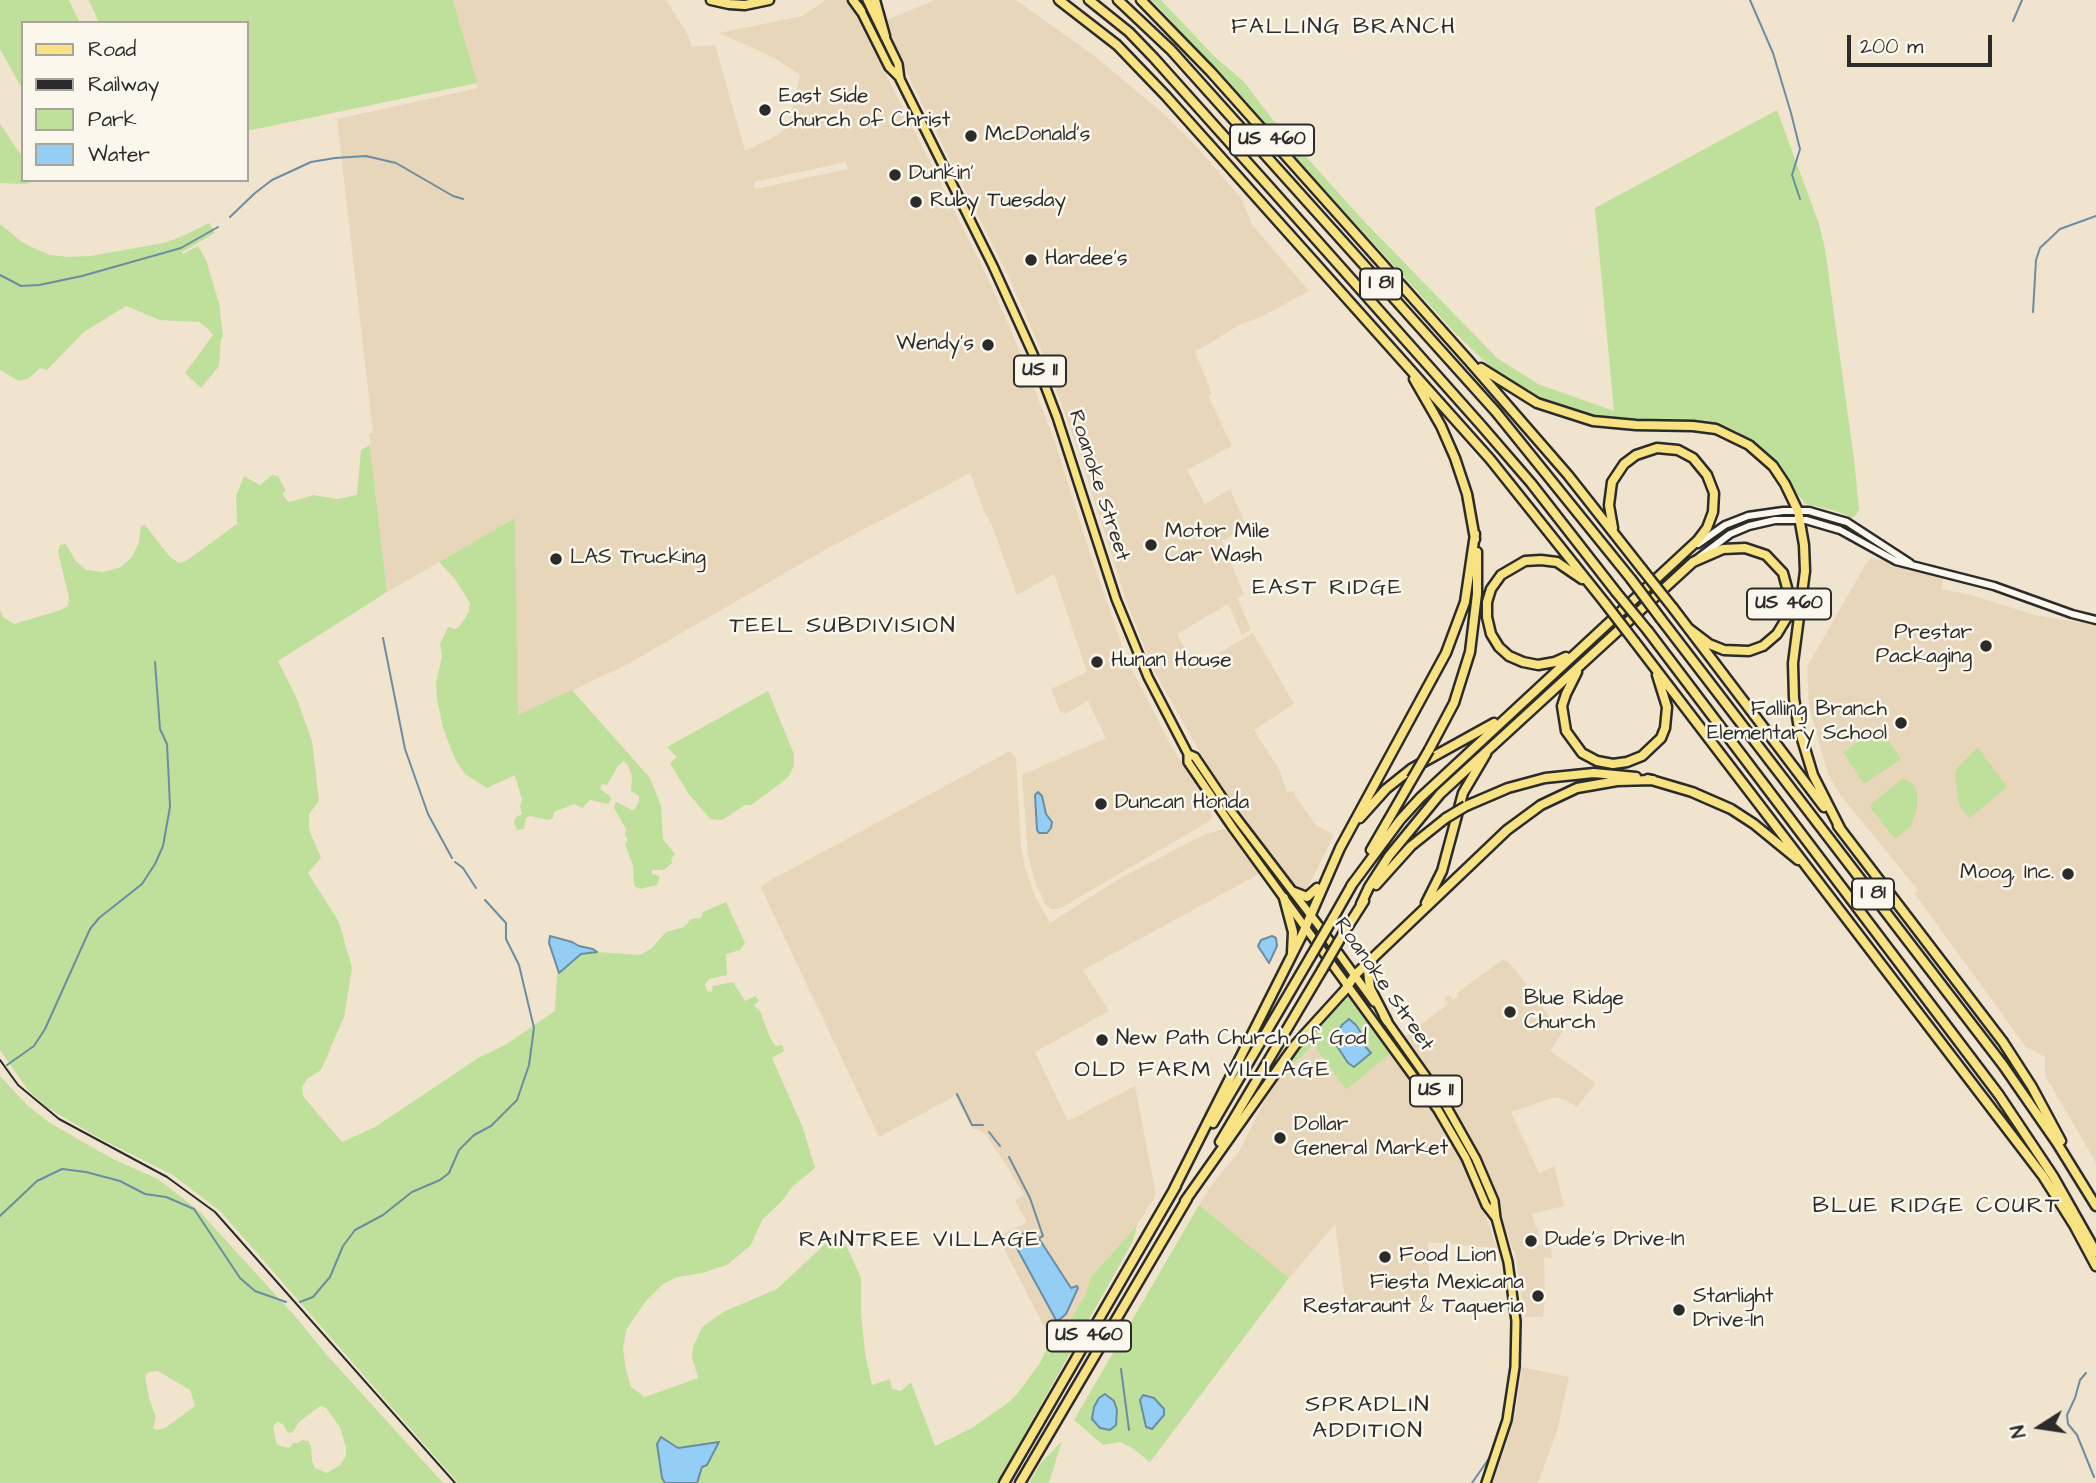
<!DOCTYPE html>
<html>
<head>
<meta charset="utf-8">
<style>
  body { margin:0 }
  #map { position:relative; width:2096px; height:1483px; overflow:hidden; background:#f0e4cf; font-family:"Architects Daughter",sans-serif }
  canvas { display:block }
  .legend { position:absolute; left:21px; top:21px; width:228px; height:161px; box-sizing:border-box; background:#fbf7ec; border:2px solid #a8a59f; margin:0; padding:9px 12px; list-style:none; font-size:21px; color:#2b2b2b }
  .legend li { display:flex; align-items:center; gap:14px; height:35px }
  .legend b { width:35px; border:2px solid #a8a59f }
  .north { position:absolute; left:2005px; top:1392px; width:70px; height:70px; -webkit-text-stroke:5px #fbf7ec; paint-order:stroke; rotate:258deg; font-size:19px; font-weight:700; line-height:28px; text-align:center; color:#2b2b2b }
  .north::after { content:''; display:block; margin:auto; width:24px; height:32px; background:#2b2b2b; clip-path:polygon(50% 0,100% 100%,50% 72%,0 100%) }
  .scale { position:absolute; left:1847px; top:35px; width:145px; height:32px; box-sizing:border-box; border:4px solid #2b2b2b; border-top:0; padding-left:9px; font-size:21px; line-height:24px; white-space:nowrap; color:#2b2b2b; -webkit-text-stroke:5px #fbf7ec; paint-order:stroke }
</style>
</head>
<body>
<div id="map">
<canvas width="2096" height="1483"></canvas>
<ul class="legend">
<li><b style="height:9px;background:#f8e281"></b>Road</li>
<li><b style="height:9px;background:#2b2b2b"></b>Railway</li>
<li><b style="height:19px;background:#bee09a"></b>Park</li>
<li><b style="height:19px;background:#95cef4"></b>Water</li>
</ul>
<div class="north">N</div>
<div class="scale">200 m</div>
</div>
<script>
const context = document.querySelector('canvas').getContext('2d');
context.lineJoin = 'round';
function fill(path, color) {
  context.fillStyle = color;
  context.fill(path, 'evenodd');
}
function toPath(rows) {
  const path = new Path2D();
  for (const r of rows) {
    path.moveTo(r[0], r[1]);
    for (let i = 2; i < r.length; i += 2) path.lineTo(r[i], r[i + 1]);
  }
  return path;
}
function strokePath(path, color, width, dash) {
  context.strokeStyle = color;
  context.lineWidth = width;
  context.lineCap = dash ? 'butt' : 'round';
  context.setLineDash(dash || []);
  context.stroke(path);
}
function drawText(font, color, halo, rows, align = 'center') {
  context.font = font + ' "Architects Daughter",sans-serif';
  context.lineWidth = 5;
  context.setLineDash([]);
  context.textBaseline = 'middle';
  context.strokeStyle = halo;
  context.fillStyle = color;
  for (const [text, x, y, turn = 0] of rows) {
    context.save();
    context.translate(x, y);
    context.rotate((+turn || 0) * Math.PI / 180);
    context.textAlign = isNaN(turn) ? turn : align;
    if (halo) context.strokeText(text, 0, 0);
    context.fillText(text, 0, 0);
    context.restore();
  }
}
fill(toPath([
  [453,0,666,0,688,35,692,47,715,45,745,151,778,135,789,122,800,75,775,58,719,33,802,16,826,0,849,0,984,270,1011,330,1054,439,1087,544,1127,660,1173,749,1210,806,1212,817,1208,822,1059,909,1051,909,1045,904,1036,884,1028,856,1022,775,1106,738,1088,701,1065,714,1060,711,1051,689,1087,672,1054,574,1017,595,992,525,985,513,970,473,823,551,628,664,518,716,514,519,387,592,369,434,373,433,337,119,478,88],
  [846,162,848,169,755,189,754,182],
  [935,0,1016,0,1092,54,1163,113,1197,147,1241,198,1253,226,1309,291,1261,317,1241,324,1195,352,1212,394,1208,396,1232,446,1187,470,1205,504,1230,489,1245,523,1243,529,1222,541,1244,594,1237,598,1251,629,1242,635,1228,604,1177,634,1195,667,1253,633,1294,704,1254,730,1280,771,1287,792,1294,791,1295,796,1316,825,1334,835,1305,893,1297,889,1211,772,1152,667,1126,600,1081,459,1045,359,1012,284,902,63,884,21],
  [1872,558,1944,576,1941,589,1972,595,2034,615,2096,625,2096,1163,2045,1075,2045,1057,2026,1047,1914,893,1918,890,1841,796,1828,774,1809,707,1807,667,1867,562],
  [1010,751,1016,758,1021,847,1025,868,1035,896,1050,923,1122,877,1206,834,1223,829,1228,832,1259,874,1083,970,1109,1011,1035,1052,1068,1121,1135,1086,1156,1195,1137,1225,1091,1277,1086,1293,1067,1326,1051,1340,998,1237,1027,1222,1015,1201,1024,1195,1005,1163,986,1135,978,1129,973,1129,955,1096,879,1137,761,888,764,884,780,875],
  [1502,960,1507,961,1514,968,1550,1017,1567,1025,1550,1051,1596,1083,1577,1107,1566,1100,1555,1097,1511,1112,1539,1173,1554,1166,1564,1206,1532,1214,1536,1228,1538,1228,1539,1245,1551,1244,1552,1258,1544,1257,1545,1298,1543,1317,1525,1317,1515,1252,1512,1248,1485,1164,1466,1127,1405,1037,1448,1004,1445,998,1449,995,1453,1000,1459,995,1457,993],
  [1313,1043,1346,1090,1392,1052,1450,1138,1473,1181,1497,1248,1428,1242,1430,1300,1346,1306,1335,1224,1289,1278,1199,1205,1212,1184,1238,1153,1266,1098,1285,1068,1298,1060],
  [1522,1367,1569,1377,1557,1431,1538,1483,1493,1483,1515,1417]
]), '#e8d6ba');
fill(toPath([
  [0,0,69,0,80,23,23,23,23,90,0,49],
  [89,0,453,0,477,83,247,131,247,23,99,23],
  [1152,0,1161,0,1214,56,1244,82,1273,120,1362,219,1497,358,1538,384,1614,411,1595,208,1777,110,1819,224,1825,249,1854,459,1859,509,1856,515,1852,518,1839,512,1803,503,1804,501,1798,495,1775,460,1758,444,1732,429,1705,421,1624,420,1580,413,1541,401,1501,377,1456,334],
  [0,124,23,158,23,180,32,180,32,182,25,184,0,183],
  [209,223,215,233,182,252,183,254,198,246,206,260,219,303,223,336,221,339,219,366,201,388,185,373,213,335,207,328,199,322,160,320,126,306,84,332,47,370,40,368,29,378,19,381,0,370,0,224,22,242,36,249,50,255,69,257,90,256,164,243,183,236],
  [370,445,387,592,278,661,297,699,312,741,319,801,309,814,309,829,321,858,308,873,339,922,352,968,344,1017,321,1070,307,1079,302,1087,303,1096,342,1142,375,1127,478,1058,505,1045,555,1011,557,974,581,954,597,952,640,955,651,949,666,932,684,927,691,919,701,918,703,912,726,902,745,943,740,950,726,954,727,975,709,979,705,984,707,991,712,992,713,986,733,982,745,1001,755,996,759,1001,754,1005,760,1011,771,1040,776,1046,782,1045,784,1051,772,1058,803,1128,815,1168,793,1186,781,1202,762,1220,751,1245,727,1265,702,1273,677,1277,663,1284,645,1302,626,1330,623,1349,626,1370,631,1387,645,1397,698,1378,692,1357,693,1347,702,1327,725,1311,777,1289,824,1245,835,1231,840,1232,861,1278,861,1314,865,1353,872,1385,890,1379,892,1389,901,1391,911,1382,935,1446,972,1428,1009,1402,1017,1394,1040,1363,1051,1340,1067,1326,1086,1293,1091,1277,1137,1225,1133,1241,997,1483,458,1483,221,1212,173,1175,99,1138,48,1108,28,1090,0,1050,0,610,3,617,14,624,61,610,68,606,69,598,58,552,60,545,66,544,75,560,86,570,104,572,121,567,132,557,139,542,141,526,145,525,170,557,179,563,186,561,237,524,236,496,244,476,260,485,272,475,278,476,286,491,283,492,284,497,289,502,314,495,337,499,357,495,361,450],
  [515,518,518,715,572,690,650,778,661,806,663,839,675,854,671,859,672,863,664,870,652,870,652,874,660,876,657,885,640,889,634,886,633,866,625,844,628,840,625,835,626,829,614,808,615,803,617,802,632,810,635,809,639,800,639,796,631,791,632,776,628,765,624,761,618,766,607,785,602,784,600,789,610,796,611,799,608,804,590,800,582,808,574,804,554,812,553,818,548,820,530,816,526,818,524,829,517,830,514,822,516,817,522,814,520,806,522,800,515,775,487,788,465,774,455,759,443,728,437,700,436,683,442,656,440,644,448,627,455,629,459,627,469,612,470,603,455,579,439,562],
  [768,691,794,754,794,766,789,776,781,783,751,805,745,805,722,820,710,819,688,793,670,763,677,757,667,747],
  [1880,727,1901,759,1864,784,1843,752],
  [1978,747,2007,787,1969,818,1959,805,1955,775,1958,767],
  [1903,778,1913,784,1917,791,1917,808,1911,826,1895,839,1869,806],
  [1347,996,1353,999,1392,1052,1346,1090,1313,1044,1298,1060,1285,1068,1308,1036,1338,1003],
  [0,1076,28,1106,50,1123,111,1158,158,1179,199,1211,295,1316,326,1354,443,1483,0,1483],
  [158,1371,190,1390,195,1406,165,1428,157,1430,153,1428,156,1417,149,1398,145,1375,149,1372],
  [320,1406,326,1408,340,1427,346,1448,346,1456,340,1465,327,1473,315,1468,312,1461,311,1446,308,1441,302,1440,298,1443,293,1443,289,1448,277,1445,273,1427,277,1422,283,1424,287,1432,292,1433,299,1422],
  [1199,1205,1289,1278,1150,1462,1131,1447,1120,1442,1103,1445,1074,1420],
  [1062,1441,1049,1483,1029,1483,1040,1464]
]), '#bee09a');
const water = toPath([
  [1038,792,1042,796,1046,814,1052,822,1051,828,1047,833,1039,833,1037,830,1035,795,1038,792],
  [550,936,572,942,579,946,593,949,597,952,581,954,559,973,549,943,550,936],
  [1272,936,1276,938,1277,946,1269,963,1258,946,1261,940,1272,936],
  [1349,1019,1356,1025,1365,1039,1365,1046,1371,1053,1354,1067,1348,1063,1333,1040,1342,1025,1349,1019],
  [1027,1230,1034,1231,1071,1288,1077,1286,1078,1288,1066,1314,1059,1320,1056,1320,1014,1243,1027,1230],
  [1105,1394,1114,1401,1117,1410,1116,1425,1110,1430,1100,1428,1092,1419,1094,1407,1099,1398,1105,1394],
  [1143,1395,1154,1398,1164,1409,1164,1415,1152,1429,1146,1427,1140,1400,1143,1395],
  [661,1437,678,1448,719,1442,707,1465,702,1467,697,1483,665,1483,662,1478,657,1444,661,1437]
]);
fill(water, '#95cef4');
strokePath(water, '#6b8da4', 2);
strokePath(toPath([
  [1750,0,1773,53,1791,113,1800,149,1792,175,1800,199],
  [2013,21,2022,0],
  [230,217,255,193,272,180,311,162,335,158,366,156,396,163,453,196,463,199],
  [0,275,21,286,39,285,82,276,181,248,218,227],
  [2033,312,2036,260,2040,248,2060,229,2096,216],
  [383,638,405,749,428,814,452,858],
  [455,862,463,868,476,888],
  [7,1065,34,1046,45,1029,90,929,99,918,142,884,155,864,163,846,170,807,169,784,167,744,160,729,155,662],
  [957,1094,972,1125,983,1125],
  [989,1132,1000,1146],
  [1009,1157,1030,1198,1043,1236,1039,1238],
  [0,1216,37,1181,62,1169,86,1172,120,1181,145,1194,166,1197,194,1209,240,1278,255,1291,286,1302],
  [300,1302,313,1297,330,1277,343,1246,355,1230,383,1215,412,1192,440,1180,449,1173,459,1150,474,1135,491,1126,517,1100,529,1065,534,1028,519,965,506,939,506,923,485,900],
  [1121,1369,1129,1430],
  [2086,1373,2080,1380,2075,1398,2067,1415,2068,1424,2077,1435,2094,1477],
  [1472,1483,1492,1454]
]), '#6b8da4', 2);
const secondary = toPath([
  [1698,544,1725,525,1748,516,1783,511,1809,511,1847,522,1910,563],
  [1697,559,1730,534,1749,526,1775,520,1806,520,1840,530,1896,561,1994,586,2072,614,2096,620]
]);
const primary = toPath([
  [867,0,898,64,900,79,993,266,1033,354,1057,417,1116,599,1148,677,1188,754,1188,762,1233,828,1438,1110,1466,1158,1486,1205,1496,1218],
  [859,7,889,67,900,78],
  [1188,754,1195,757,1232,812,1319,926,1374,1002],
  [1384,1017,1444,1102,1476,1159,1494,1201,1496,1218,1508,1262,1516,1321,1515,1367,1507,1420,1486,1483]
]);
const highway = toPath([
  [711,0,729,4,745,5,769,0],
  [853,0,861,11],
  [875,0,885,36],
  [1059,0,1117,45,1166,96,1490,459,1605,603],
  [1089,0,1129,32,1154,58,1273,191,1480,424,1531,483,1616,592],
  [1118,0,1171,50,1496,412,1631,579],
  [1141,0,1211,72,1469,361,1568,475,1642,569],
  [1481,368,1537,403,1593,421,1636,425,1693,426,1716,429,1749,445,1773,466,1785,484,1798,511,1804,545,1805,571,1793,663,1794,698,1799,729,1813,775,1841,830],
  [1414,379,1441,426,1455,458,1467,494,1475,539],
  [1673,608,1824,807],
  [1661,619,2003,1065,2057,1143,2096,1206],
  [1648,631,1999,1095,2053,1176,2096,1252],
  [1635,642,2043,1176,2074,1225,2096,1266],
  [1566,657,1555,662,1538,665,1523,662,1509,656,1499,647,1491,634,1487,617,1487,602,1491,589,1501,575,1525,561,1541,560,1557,562,1582,579],
  [1577,672,1566,694,1562,706,1566,731,1582,753,1597,761,1613,764,1627,762,1642,756,1661,738,1665,728,1667,707,1657,675],
  [1429,750,1454,703,1470,652,1477,594,1477,552],
  [1648,779,1692,792,1731,809,1754,824,1798,860],
  [1466,806,1508,788,1545,778,1594,773,1636,777],
  [1360,818,1386,789,1411,769,1494,723],
  [1838,826,2003,1042,2032,1087,2061,1141],
  [1371,850,1412,779],
  [1376,885,1411,846,1446,818],
  [1351,886,1400,820,1420,798,1698,540,1707,528,1713,512,1714,493,1707,475,1693,458,1678,450,1657,448,1636,455,1624,464,1612,482,1609,505,1613,528],
  [1294,892,1307,897,1317,888],
  [1284,898,1293,932,1292,953],
  [1426,903,1442,871,1463,793,1486,754],
  [1361,904,1369,887,1389,856,1440,794,1693,562,1723,549,1745,548,1766,555,1783,573,1790,599,1786,619,1777,634,1763,646,1749,651,1724,650,1709,644,1688,628],
  [1332,920,1353,883],
  [1343,934,1364,901],
  [1372,963,1368,971,1370,988,1387,1021],
  [1213,1123,1311,956],
  [1220,1142,1322,970],
  [1174,1189,1303,933,1340,848,1446,653,1465,602,1475,534],
  [1185,1201,1295,1045,1345,990,1355,975,1507,830,1541,805,1577,788,1617,781,1653,780],
  [1004,1483,1176,1186],
  [1020,1483,1187,1199]
]);
strokePath(secondary, '#2b2b2b', 11);
strokePath(primary, '#2b2b2b', 12);
strokePath(highway, '#2b2b2b', 13);
strokePath(secondary, '#fbf7ec', 6);
strokePath(primary, '#f8e281', 7);
strokePath(highway, '#f8e281', 8);
strokePath(toPath([
  [0,1060,18,1085,59,1119,167,1177,215,1212,455,1483]
]), '#2b2b2b', 2);
const highwayBridge = toPath([
  [1642,569,1673,608],
  [1631,579,1661,619],
  [1616,592,1648,631],
  [1605,603,1635,642],
  [1412,779,1429,750],
  [1446,818,1466,806],
  [1311,956,1332,920],
  [1322,970,1343,934]
]);
strokePath(highwayBridge, '#2b2b2b', 13, []);
strokePath(highwayBridge, '#f8e281', 8);
for (const [x, y, r, color] of [
  [765,110,7,"#2b2b2b"],
  [971,136,7,"#2b2b2b"],
  [895,175,7,"#2b2b2b"],
  [916,202,7,"#2b2b2b"],
  [1031,260,7,"#2b2b2b"],
  [988,345,7,"#2b2b2b"],
  [1151,545,7,"#2b2b2b"],
  [556,559,7,"#2b2b2b"],
  [1986,646,7,"#2b2b2b"],
  [1097,662,7,"#2b2b2b"],
  [1901,723,7,"#2b2b2b"],
  [1101,804,7,"#2b2b2b"],
  [2068,874,7,"#2b2b2b"],
  [1510,1012,7,"#2b2b2b"],
  [1102,1040,7,"#2b2b2b"],
  [1280,1138,7,"#2b2b2b"],
  [1531,1241,7,"#2b2b2b"],
  [1385,1257,7,"#2b2b2b"],
  [1538,1296,7,"#2b2b2b"],
  [1679,1310,7,"#2b2b2b"]
]) {
  const dot = new Path2D();
  dot.arc(x, y, r, 0, 2 * Math.PI);
  context.fillStyle = color;
  context.fill(dot);
  strokePath(dot, '#fbf7ec', 2.5);
}
for (const [x, y, w] of [
  [1272,140,84],
  [1381,284,42],
  [1040,371,52],
  [1789,604,84],
  [1873,894,42],
  [1436,1091,52],
  [1089,1336,84]
]) {
  const box = new Path2D();
  box.roundRect(x - w / 2, y - 15.5, w, 31, 5);
  context.fillStyle = '#fbf7ec';
  context.fill(box);
  strokePath(box, '#2b2b2b', 2);
}
drawText('bold 19px', '#2b2b2b', null, [
  ["US 460",1272,140],
  ["I 81",1381,284],
  ["US 11",1040,371],
  ["US 460",1789,604],
  ["I 81",1873,894],
  ["US 11",1436,1091],
  ["US 460",1089,1336]
]);
drawText('21px', '#2b2b2b', '#fbf7ec', [
  ["East Side",779,98],
  ["Church of Christ",779,122],
  ["McDonald's",985,136],
  ["Dunkin'",909,175],
  ["Ruby Tuesday",930,202],
  ["Hardee's",1045,260],
  ["Wendy's",974,345,"right"],
  ["Motor Mile",1165,533],
  ["Car Wash",1165,557],
  ["LAS Trucking",570,559],
  ["Prestar",1972,634,"right"],
  ["Packaging",1972,658,"right"],
  ["Hunan House",1111,662],
  ["Falling Branch",1887,711,"right"],
  ["Elementary School",1887,735,"right"],
  ["Duncan Honda",1115,804],
  ["Moog, Inc.",2054,874,"right"],
  ["Blue Ridge",1524,1000],
  ["Church",1524,1024],
  ["New Path Church of God",1116,1040],
  ["Dollar",1294,1126],
  ["General Market",1294,1150],
  ["Dude's Drive-In",1545,1241],
  ["Food Lion",1399,1257],
  ["Fiesta Mexicana",1524,1284,"right"],
  ["Restaraunt & Taqueria",1524,1308,"right"],
  ["Starlight",1693,1298],
  ["Drive-In",1693,1322]
], 'left');
drawText('21px', '#2b2b2b', '#fbf7ec', [
  ["Roanoke Street",1098,486,72],
  ["Roanoke Street",1383,985,55]
]);
context.letterSpacing = '2px';
drawText('23px', '#2b2b2b', '#fbf7ec', [
  ["FALLING BRANCH",1344,28],
  ["EAST RIDGE",1328,589],
  ["TEEL SUBDIVISION",843,627],
  ["OLD FARM VILLAGE",1203,1071],
  ["BLUE RIDGE COURT",1937,1207],
  ["RAINTREE VILLAGE",920,1241],
  ["SPRADLIN",1368,1406],
  ["ADDITION",1368,1432]
]);
context.letterSpacing = '0px';
</script>
</body>
</html>
